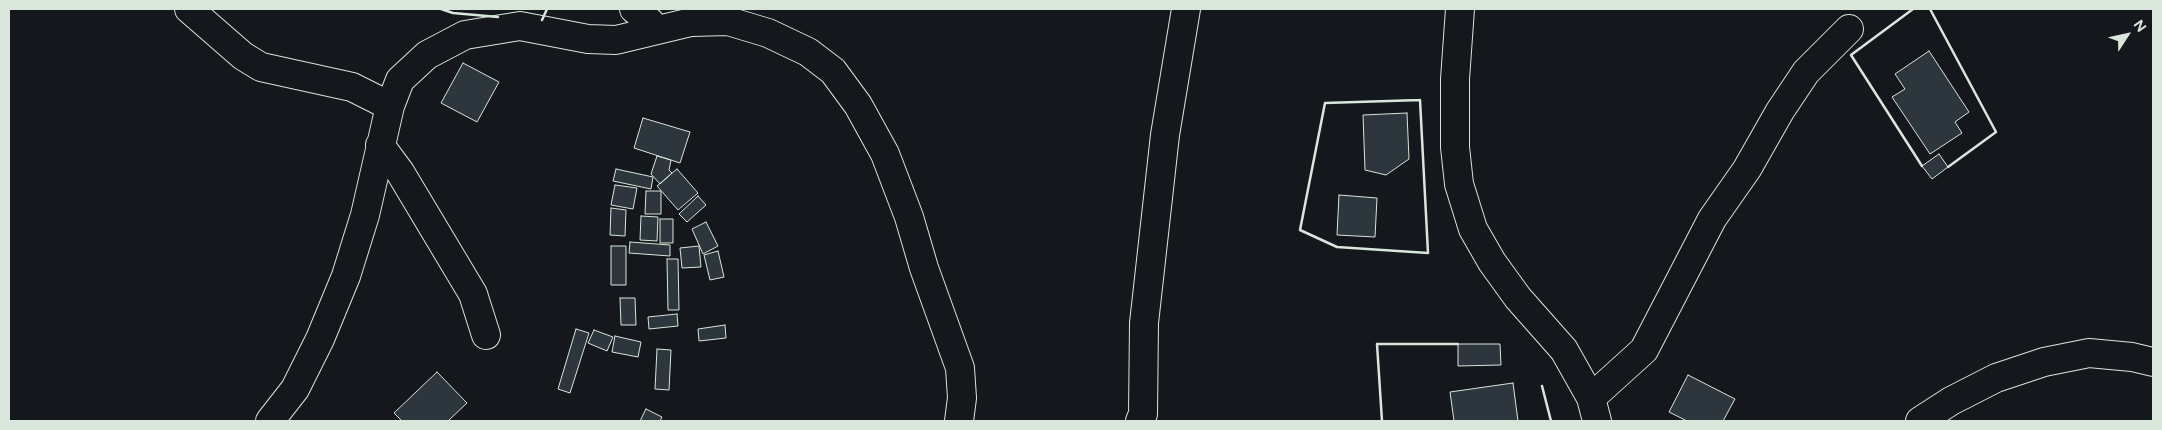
<!DOCTYPE html>
<html>
<head>
<meta charset="utf-8">
<style>
  body { margin:0 }
  #map { position:relative; width:2162px; height:430px; overflow:hidden; background:#14181c; font-family:Figtree,sans-serif }
  canvas { display:block }
  .frame { position:absolute; inset:0; border:10px solid #d8e6dc; pointer-events:none }
  .north { position:absolute; left:2102px; top:10px; width:50px; height:50px; -webkit-text-stroke:4px #14181c; paint-order:stroke; rotate:55deg; font-size:14px; font-weight:700; line-height:20px; text-align:center; color:#d8e6dc }
  .north::after { content:''; display:block; margin:auto; width:18px; height:22px; background:#d8e6dc; clip-path:polygon(50% 0,100% 100%,50% 72%,0 100%) }
</style>
</head>
<body>
<div id="map">
<canvas width="2162" height="430"></canvas>
<div class="frame"></div>
<div class="north">N</div>
</div>
<script>
const context = document.querySelector('canvas').getContext('2d');
context.lineJoin = 'round';
function fill(path, color) {
  context.fillStyle = color;
  context.fill(path, 'evenodd');
}
function toPath(rows) {
  const path = new Path2D();
  for (const r of rows) {
    path.moveTo(r[0], r[1]);
    for (let i = 2; i < r.length; i += 2) path.lineTo(r[i], r[i + 1]);
  }
  return path;
}
function strokePath(path, color, width, dash) {
  context.strokeStyle = color;
  context.lineWidth = width;
  context.lineCap = dash ? 'butt' : 'round';
  context.setLineDash(dash || []);
  context.stroke(path);
}
const building = toPath([
  [1929,51,1969,112,1955,122,1962,133,1930,154,1892,97,1905,89,1895,74,1929,51],
  [463,63,499,82,477,122,441,103,463,63],
  [1407,113,1409,159,1386,175,1365,170,1363,115,1407,113],
  [643,118,690,132,680,163,634,148,643,118],
  [1939,154,1948,167,1932,179,1922,166,1939,154],
  [657,156,671,160,669,170,672,173,660,184,651,174,657,156],
  [616,169,653,177,651,189,613,181,616,169],
  [677,169,698,193,678,210,657,186,677,169],
  [615,185,637,188,633,209,611,205,615,185],
  [646,191,661,191,661,214,645,214,646,191],
  [1339,195,1377,198,1375,237,1337,235,1339,195],
  [698,196,706,205,687,222,679,214,698,196],
  [611,208,626,210,625,236,610,235,611,208],
  [641,216,658,217,657,241,640,240,641,216],
  [660,219,673,219,673,243,660,243,660,219],
  [706,222,718,246,703,254,692,229,706,222],
  [630,242,670,245,670,256,629,253,630,242],
  [611,246,626,246,626,285,611,285,611,246],
  [699,246,701,267,682,268,680,248,699,246],
  [718,251,724,277,710,280,704,255,718,251],
  [667,259,678,259,679,310,668,310,667,259],
  [620,298,635,298,636,325,621,325,620,298],
  [677,314,678,326,649,329,648,317,677,314],
  [725,325,726,338,699,341,698,329,725,325],
  [576,329,589,333,570,393,558,389,576,329],
  [594,330,613,337,607,351,588,343,594,330],
  [615,336,641,342,638,357,612,352,615,336],
  [1458,344,1500,344,1501,365,1458,366,1458,344],
  [657,349,671,350,669,390,655,389,657,349],
  [437,372,467,403,448,421,402,421,394,413,437,372],
  [1688,375,1735,399,1723,421,1687,421,1669,412,1688,375],
  [1513,383,1518,421,1454,421,1450,392,1513,383],
  [646,409,662,417,660,421,640,421,646,409]
]);
fill(building, '#2c363c');
strokePath(building, '#d8e6dc', 1);
const minor = toPath([
  [189,9,243,56,261,67,352,87,390,106],
  [634,9,650,22],
  [1460,9,1455,79,1455,147,1459,184,1473,229,1492,262,1518,298,1564,350,1591,398,1597,421],
  [380,145,400,172,473,294,486,335],
  [1591,398,1644,350,1712,219,1747,169,1780,111,1806,72,1849,29],
  [270,421,295,389,320,339,346,276,365,215,390,106,400,80,427,55,465,35,520,26,588,39,616,40,691,22,728,21,768,33,808,52,833,71,858,105,885,154,909,217,924,268,960,368,962,398,959,421],
  [1140,421,1143,414,1144,323,1165,135,1186,9],
  [1920,421,1951,401,1996,378,2044,362,2089,353,2132,357,2153,362]
]);
strokePath(minor, '#d8e6dc', 30);
strokePath(minor, '#14181c', 28);
strokePath(toPath([
  [441,9,453,13,498,17],
  [1913,9,1851,55,1922,166],
  [1930,9,1996,132,1948,167],
  [542,20,547,9],
  [1420,100,1428,253,1337,247,1300,230,1325,103,1420,100],
  [1542,386,1551,421],
  [1382,421,1377,344,1458,344]
]), '#d8e6dc', 2.5);
</script>
</body>
</html>
